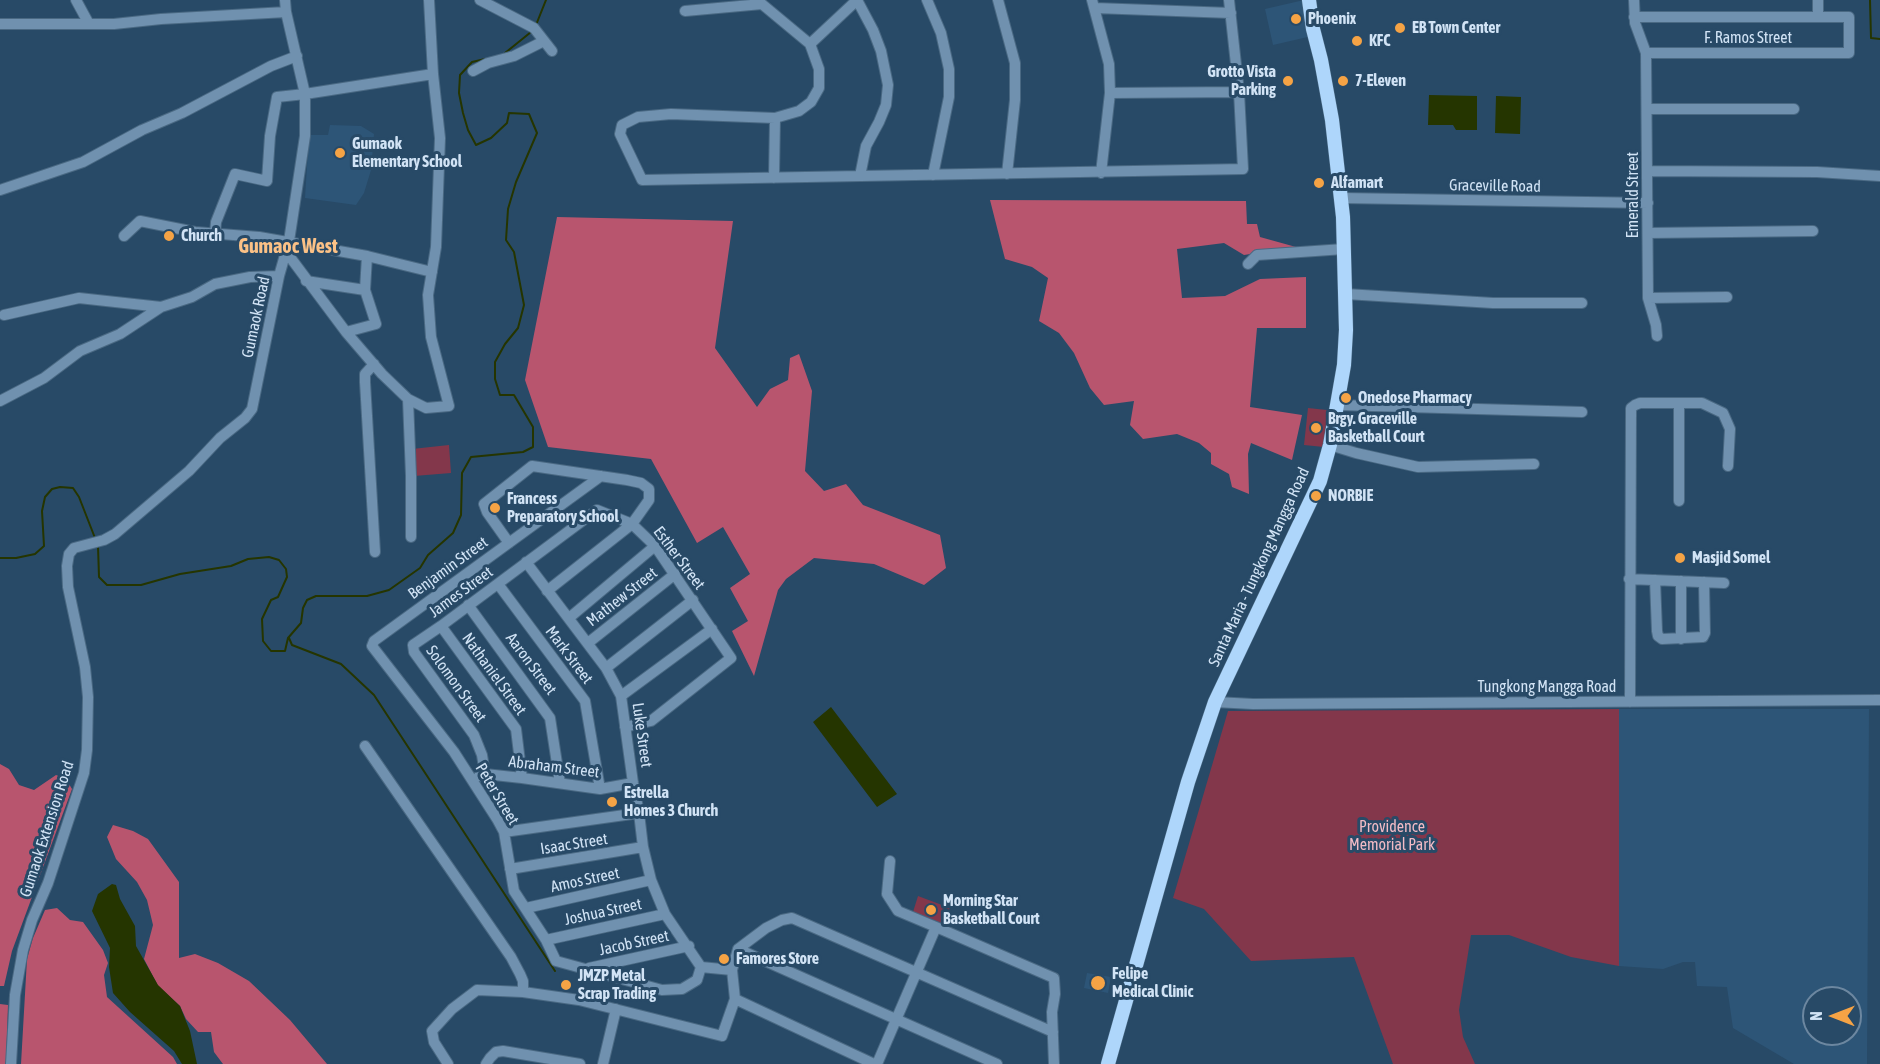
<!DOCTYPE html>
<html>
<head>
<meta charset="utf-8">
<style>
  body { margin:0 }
  #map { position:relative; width:1880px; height:1064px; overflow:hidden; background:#284a67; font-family:"Asap Condensed",sans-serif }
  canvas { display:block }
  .north { position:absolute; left:1802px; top:986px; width:60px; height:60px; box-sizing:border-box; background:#284a67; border:2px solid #6c87a0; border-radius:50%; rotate:270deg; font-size:16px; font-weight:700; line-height:24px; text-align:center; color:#d1e3f5 }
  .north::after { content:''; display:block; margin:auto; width:21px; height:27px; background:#f5a345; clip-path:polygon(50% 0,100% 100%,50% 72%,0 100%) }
</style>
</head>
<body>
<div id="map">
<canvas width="1880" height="1064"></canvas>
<div class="north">N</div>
</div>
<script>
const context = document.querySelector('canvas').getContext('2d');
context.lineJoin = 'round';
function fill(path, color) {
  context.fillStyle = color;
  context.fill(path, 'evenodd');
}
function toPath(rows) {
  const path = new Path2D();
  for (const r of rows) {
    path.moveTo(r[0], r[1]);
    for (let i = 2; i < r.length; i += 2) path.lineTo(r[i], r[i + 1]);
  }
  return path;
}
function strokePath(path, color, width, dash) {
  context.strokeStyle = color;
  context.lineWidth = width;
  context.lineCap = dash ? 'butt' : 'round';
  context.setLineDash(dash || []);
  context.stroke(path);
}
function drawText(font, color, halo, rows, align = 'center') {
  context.font = font + ' "Asap Condensed",sans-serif';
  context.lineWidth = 6;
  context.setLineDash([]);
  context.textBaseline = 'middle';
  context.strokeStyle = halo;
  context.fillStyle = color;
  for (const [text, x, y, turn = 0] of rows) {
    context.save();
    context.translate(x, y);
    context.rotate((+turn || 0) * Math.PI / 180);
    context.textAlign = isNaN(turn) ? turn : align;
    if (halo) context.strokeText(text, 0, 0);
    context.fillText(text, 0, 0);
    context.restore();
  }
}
fill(toPath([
  [1304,0,1312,36,1273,45,1265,9],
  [330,125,361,126,374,134,371,170,364,193,356,205,305,198,309,135,328,135],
  [1619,709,1869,709,1867,1064,1794,1064,1733,1028,1727,987,1697,986,1695,962,1683,962,1663,969,1619,966],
  [1814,998,1850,998,1850,1034,1814,1034],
  [1087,973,1111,977,1108,993,1084,988]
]), '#2d5577');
fill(toPath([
  [1308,408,1327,410,1324,447,1304,445],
  [449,445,451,473,414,476,412,449],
  [1619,709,1619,966,1571,957,1509,935,1471,935,1459,1010,1463,1037,1475,1064,1393,1064,1354,957,1251,961,1204,909,1173,898,1228,711],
  [918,896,950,908,944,924,913,912]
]), '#83374b');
fill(toPath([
  [990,200,1246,201,1247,224,1257,224,1260,237,1296,247,1244,255,1224,243,1177,249,1182,298,1225,296,1260,279,1306,277,1306,328,1257,328,1250,407,1302,415,1292,460,1251,443,1248,454,1249,494,1232,487,1229,474,1211,464,1211,453,1199,443,1177,434,1143,439,1130,425,1134,401,1104,405,1090,388,1074,353,1059,333,1039,321,1048,278,1032,267,1005,259],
  [557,217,733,221,715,348,757,407,770,389,788,380,790,358,799,354,812,391,805,471,824,491,846,484,863,505,940,535,946,568,924,585,874,564,814,558,786,579,778,590,754,676,732,631,748,621,730,588,750,574,723,527,697,543,651,459,548,447,525,380],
  [0,764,9,769,19,785,34,790,56,775,66,779,72,789,12,951,4,986,0,986],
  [113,825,133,831,148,839,179,882,179,958,195,954,218,963,249,981,290,1020,327,1064,223,1064,214,1052,211,1032,198,1032,186,1019,180,1006,158,986,144,959,153,925,147,900,137,882,116,859,107,837],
  [57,908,70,920,83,922,103,950,108,963,104,975,107,997,173,1057,177,1064,21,1064,27,959,33,938,45,910],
  [0,1004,8,1005,6,1064,0,1064]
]), '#b8556e');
fill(toPath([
  [1429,95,1477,96,1477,130,1456,130,1453,125,1428,125],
  [1496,96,1521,97,1520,134,1495,133],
  [831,707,897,794,877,807,813,722],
  [112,884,116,885,120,899,135,926,136,946,158,985,180,1006,190,1031,197,1064,182,1064,174,1051,130,1012,113,993,109,967,110,948,92,911,98,894]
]), '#253500');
strokePath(toPath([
  [1870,0,1871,38,1880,39],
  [536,25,546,0],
  [505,53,531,32],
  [98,546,99,577,107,585,141,585,180,574,231,566,248,559,269,557,279,560,286,569,287,577,278,597,271,600,262,619,263,641,271,651,285,651,288,638,301,623,303,608,307,600,316,596,367,596,389,590,420,568,428,555,453,533,461,515,462,473,471,457,523,452,533,447,533,427,514,395,500,395,495,379,495,362,505,344,518,328,524,305,514,252,506,240,508,209,516,182,537,133,529,114,509,113,507,123,491,138,476,145,468,130,463,113,459,93,460,75,472,62,485,59],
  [0,558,16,558,35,554,44,546,42,511,45,497,52,489,60,487,73,488,79,497,95,538],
  [289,638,292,645,341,664,374,695,555,971]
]), '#253500', 2);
const minor = toPath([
  [76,0,89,24,114,24,161,19,286,12],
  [480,0,534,28,552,51],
  [757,0,810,44,819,69,819,88,811,102,799,111,775,118,671,114,638,117,622,125,620,134,642,180,1243,169,1239,92,1229,0],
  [857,0,873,30,881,51,888,85,886,105,879,122,866,146,860,176],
  [927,0,941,33,949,69,949,97,933,175],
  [998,0,1015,63,1015,100,1007,174],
  [1092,0,1109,64,1110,93,1101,173],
  [1634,0,1635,23,1646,53,1648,298,1656,325,1657,336],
  [1818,0,1818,16],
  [1095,8,1231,13],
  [685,11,762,4],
  [1634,17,1849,17,1849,53,1646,53],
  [0,24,89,24],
  [810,44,857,0],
  [473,71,488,63,514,56,544,41],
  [1110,93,1239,92],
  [1647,109,1794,109],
  [1648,171,1817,172,1880,176],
  [774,178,775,118],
  [0,190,83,162,142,130,182,113,271,66,297,56],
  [1341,198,1648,203],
  [1648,233,1813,231],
  [215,234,216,222,235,174,267,181,270,136,277,97,305,94,433,74],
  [124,236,140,221,195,232,259,237,367,256,365,290,306,281],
  [287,253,346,332,382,374,408,399,426,408,449,406,431,337,428,295,436,247,440,138,433,74,429,0],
  [367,256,432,272],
  [1248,264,1257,255,1344,249],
  [1346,294,1493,303,1582,303],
  [1648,298,1727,297],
  [4,315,79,298,161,307],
  [346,332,376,324,365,290],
  [374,364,365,374,365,382,375,552],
  [408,399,411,476,411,537],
  [0,401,44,378,80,351,120,334,161,307,192,297,215,284,250,277,279,276],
  [1679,403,1702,403,1723,413,1730,429,1728,466],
  [1338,405,1582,412],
  [1330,445,1356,453,1418,467,1534,464],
  [601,476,374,641,372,646,454,752,497,819,504,832,514,891,546,940,556,961,662,990,682,989,697,980,701,967],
  [509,543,487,512,484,504,532,466,627,480,641,483,649,489,649,500,632,524,547,591],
  [526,562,606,668,621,696,633,783,639,813,643,847,651,880,665,914,701,967],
  [1629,579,1724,583],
  [1655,580,1657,631,1658,636,1662,639,1703,637,1705,633,1704,582],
  [1681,581,1681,639],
  [498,584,585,701,600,789],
  [468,605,550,718,560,783],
  [569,618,655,546],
  [441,626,516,729,522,778],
  [588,643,675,574],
  [606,668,693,600],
  [621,696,712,629],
  [1215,702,1253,704,1880,700],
  [1630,702,1631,408,1635,405,1640,403,1679,403,1679,501],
  [365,746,511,957,520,974,523,981,523,992],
  [485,774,482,755,474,735,414,652,413,645,441,626,597,510,632,524,655,546,731,658,651,721,625,727],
  [479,776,485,774,522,778,600,789,633,783],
  [504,832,639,813],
  [510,869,643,847],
  [526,908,651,880],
  [936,927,1054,978,1055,994,1052,1012,1054,1064],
  [546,940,665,914],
  [738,949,997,1064],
  [701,967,732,970],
  [589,968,689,946],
  [735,999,874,1064],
  [11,1064,15,995,23,950,32,920,48,883,84,773,87,750,88,697,85,667,68,587,67,566,69,554,74,548,104,540,115,534,189,471,220,438,245,418,252,409,279,276,289,241,305,136,305,94,286,12,285,0],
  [448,1064,434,1042,432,1031,452,1009,477,990,523,992,579,1000,722,1036,735,999,732,970,738,949,766,928,782,920,792,918,1053,1032],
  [486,1064,490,1058,496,1052,503,1051,580,1064],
  [603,1064,616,1009],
  [877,1064,936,927,898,911,887,894,890,861]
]);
const major = toPath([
  [1108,1064,1188,782,1215,702,1320,481,1330,445,1344,365,1346,330,1343,217,1332,120,1321,60,1313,29,1309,0]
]);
strokePath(minor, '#4a6983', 12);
strokePath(major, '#4a6983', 15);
strokePath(minor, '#7091af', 10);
strokePath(major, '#aed6fb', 14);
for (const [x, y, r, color] of [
  [1296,19,6,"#f5a345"],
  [1400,28,6,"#f5a345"],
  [1357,41,6,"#f5a345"],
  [1288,81,6,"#f5a345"],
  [1343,81,6,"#f5a345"],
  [340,153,6,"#f5a345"],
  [1319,183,6,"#f5a345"],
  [169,236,6,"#f5a345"],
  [1346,398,6,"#f5a345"],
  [1316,428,6,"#f5a345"],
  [1316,496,6,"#f5a345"],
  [495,508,6,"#f5a345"],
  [1680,558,6,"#f5a345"],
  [612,802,6,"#f5a345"],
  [931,910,6,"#f5a345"],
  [724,959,6,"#f5a345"],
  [1098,983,8,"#f5a345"],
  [566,985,6,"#f5a345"]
]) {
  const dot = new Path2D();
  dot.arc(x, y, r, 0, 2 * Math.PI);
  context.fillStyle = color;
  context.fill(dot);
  strokePath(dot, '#284a67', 2);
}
drawText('bold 16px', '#d1e3f5', '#284a67', [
  ["Phoenix",1308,19],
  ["EB Town Center",1412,28],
  ["KFC",1369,41],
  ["Grotto Vista",1276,72,"right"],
  ["Parking",1276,90,"right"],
  ["7-Eleven",1355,81],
  ["Gumaok",352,144],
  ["Elementary School",352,162],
  ["Alfamart",1331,183],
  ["Church",181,236],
  ["Onedose Pharmacy",1358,398],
  ["Brgy. Graceville",1328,419],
  ["Basketball Court",1328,437],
  ["NORBIE",1328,496],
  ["Francess",507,499],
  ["Preparatory School",507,517],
  ["Masjid Somel",1692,558],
  ["Estrella",624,793],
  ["Homes 3 Church",624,811],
  ["Morning Star",943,901],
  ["Basketball Court",943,919],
  ["Famores Store",736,959],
  ["Felipe",1112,974],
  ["Medical Clinic",1112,992],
  ["JMZP Metal",578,976],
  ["Scrap Trading",578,994]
], 'left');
drawText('16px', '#d1e3f5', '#284a67', [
  ["F. Ramos Street",1748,38],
  ["Graceville Road",1495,186,1],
  ["Emerald Street",1633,195,-90],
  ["Gumaok Road",256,317,-78],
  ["Esther Street",679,558,53],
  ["Santa Maria - Tungkong Mangga Road",1259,567,-65],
  ["Benjamin Street",448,568,-36],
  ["James Street",461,592,-36],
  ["Mathew Street",622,597,-38],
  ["Mark Street",569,655,53],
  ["Aaron Street",531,664,53],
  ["Nathaniel Street",494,674,54],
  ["Solomon Street",456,684,54],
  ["Tungkong Mangga Road",1547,687],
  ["Luke Street",642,735,82],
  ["Abraham Street",554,767,7],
  ["Peter Street",497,794,59],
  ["Gumaok Extension Road",47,829,-72],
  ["Isaac Street",574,844,-9],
  ["Amos Street",585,880,-12],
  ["Joshua Street",603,912,-12],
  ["Jacob Street",634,943,-12]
]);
drawText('16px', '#f2bbc5', '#284a67', [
  ["Providence",1392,827],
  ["Memorial Park",1392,845]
]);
drawText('bold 20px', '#fbc186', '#284a67', [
  ["Gumaoc West",288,247]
]);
</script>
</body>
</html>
